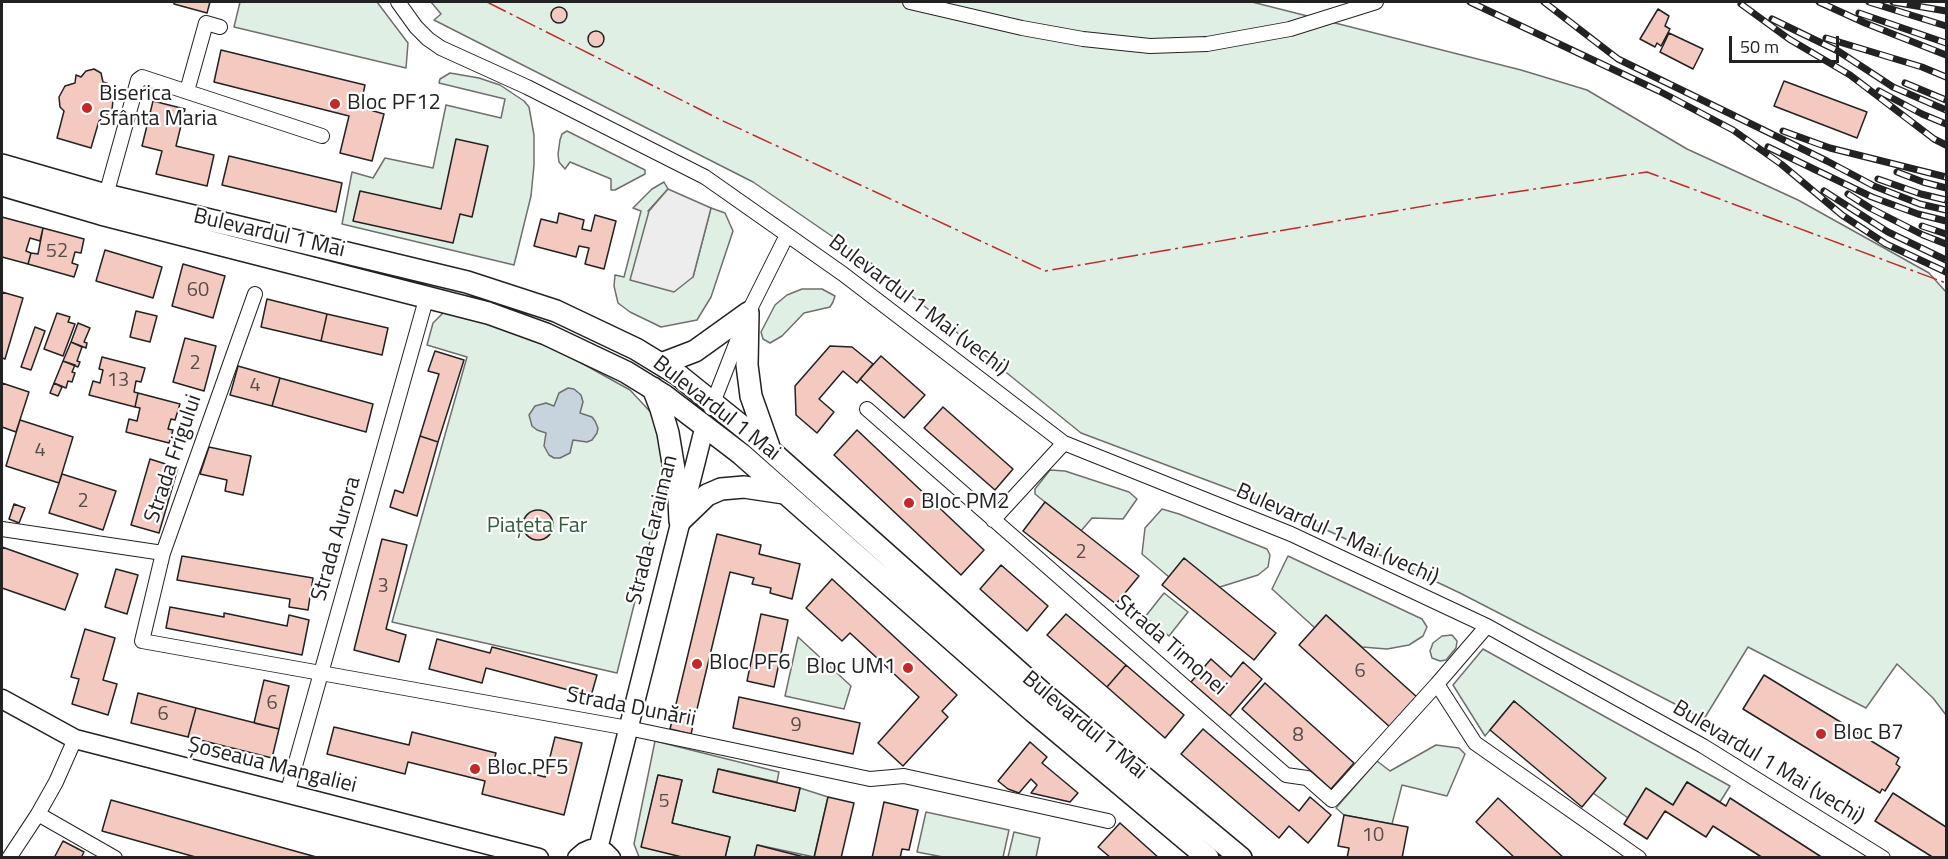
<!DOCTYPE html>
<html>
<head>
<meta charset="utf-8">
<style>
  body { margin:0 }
  #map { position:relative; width:1948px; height:859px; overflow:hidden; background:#fff; font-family:"Titillium Web",sans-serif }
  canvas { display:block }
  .frame { position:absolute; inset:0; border:3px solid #222; pointer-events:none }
  .scale { position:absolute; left:1729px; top:36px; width:110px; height:27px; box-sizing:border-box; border:3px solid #222; border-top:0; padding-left:8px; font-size:18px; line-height:21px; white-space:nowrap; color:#222; -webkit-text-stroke:4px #fff; paint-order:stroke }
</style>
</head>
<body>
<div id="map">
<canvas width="1948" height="859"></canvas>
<div class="frame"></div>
<div class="scale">50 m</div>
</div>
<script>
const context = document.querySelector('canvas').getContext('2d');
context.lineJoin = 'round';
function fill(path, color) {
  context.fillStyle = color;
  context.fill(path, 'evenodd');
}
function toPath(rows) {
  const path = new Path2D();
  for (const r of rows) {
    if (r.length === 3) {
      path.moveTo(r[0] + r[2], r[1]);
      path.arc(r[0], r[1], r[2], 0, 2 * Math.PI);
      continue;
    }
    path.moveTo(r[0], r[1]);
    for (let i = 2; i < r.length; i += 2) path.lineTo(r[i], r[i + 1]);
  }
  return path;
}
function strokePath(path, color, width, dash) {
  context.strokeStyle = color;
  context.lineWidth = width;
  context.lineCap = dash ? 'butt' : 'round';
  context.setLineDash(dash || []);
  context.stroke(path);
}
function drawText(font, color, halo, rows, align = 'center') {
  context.font = font + ' "Titillium Web",sans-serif';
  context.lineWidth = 4.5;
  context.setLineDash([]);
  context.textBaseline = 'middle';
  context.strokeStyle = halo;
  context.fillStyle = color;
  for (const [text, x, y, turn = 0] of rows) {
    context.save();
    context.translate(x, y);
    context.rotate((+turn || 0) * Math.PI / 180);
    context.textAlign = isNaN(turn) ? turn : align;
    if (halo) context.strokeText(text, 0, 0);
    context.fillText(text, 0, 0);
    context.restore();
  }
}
const green = toPath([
  [240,2,377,2,408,43,406,68,234,27,240,2],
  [431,2,1252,2,1521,70,1587,90,1687,149,1798,200,1929,273,1946,292,1946,715,1933,698,1897,664,1866,708,1748,647,1704,719,1460,593,1278,507,1081,433,871,263,753,182,434,20,441,14,431,2],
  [450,73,479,78,500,85,524,101,529,107,534,135,534,165,531,196,514,265,342,224,352,172,373,178,385,158,433,168,446,105,501,118,505,99,439,83,440,79,450,73],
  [567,131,645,170,645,174,615,190,611,190,611,179,570,162,565,169,559,162,558,154,560,140,562,134,567,131],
  [664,182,668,189,648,211,693,277,711,208,725,213,733,231,711,297,697,320,661,327,630,312,618,303,614,286,615,275,624,277,641,211,633,208,652,189,664,182],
  [802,289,822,289,835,296,833,302,830,307,804,313,782,336,770,343,763,339,761,332,775,305,787,295,802,289],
  [445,311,482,321,549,345,630,390,658,420,666,477,617,673,392,622,467,357,427,345,433,323,445,311],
  [1050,470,1065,471,1129,492,1137,499,1123,519,1092,518,1081,531,1035,494,1035,489,1050,470],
  [1162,509,1179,514,1267,549,1270,555,1268,567,1258,575,1220,587,1169,577,1142,554,1145,528,1162,509],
  [1288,556,1422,619,1427,627,1423,636,1409,645,1387,649,1362,647,1326,615,1315,628,1272,589,1288,556],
  [1164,593,1188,612,1169,636,1145,617,1164,593],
  [1452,635,1457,641,1456,648,1446,660,1440,661,1432,658,1430,651,1433,643,1442,636,1452,635],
  [798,637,851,686,844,709,785,696,798,637],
  [1483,649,1730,786,1720,802,1687,782,1673,805,1628,818,1593,793,1514,701,1485,736,1453,685,1483,649],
  [655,741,779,772,777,782,719,769,713,792,795,811,800,788,828,797,814,857,758,845,754,857,725,857,730,837,672,823,682,780,658,775,642,847,686,857,639,857,634,844,655,741],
  [1436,745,1459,748,1465,754,1447,796,1402,785,1392,824,1344,815,1336,808,1377,761,1390,771,1436,745],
  [926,812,1009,830,1003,857,943,857,917,852,926,812],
  [1014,832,1040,838,1036,857,1008,857,1014,832]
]);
fill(green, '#e0efe3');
strokePath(green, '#6f6f6f', 1.5);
const parking = toPath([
  [668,189,711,208,693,277,674,292,630,280,649,211,668,189]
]);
fill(parking, '#ededed');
strokePath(parking, '#6f6f6f', 1.5);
const water = toPath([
  [568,388,574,389,581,395,583,402,580,413,592,417,595,421,598,428,597,433,592,440,587,442,573,440,570,453,560,458,554,458,549,455,544,446,546,433,537,430,532,426,529,415,535,406,546,403,554,406,559,393,568,388]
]);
fill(water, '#c7d3dd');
strokePath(water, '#6f6f6f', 1.5);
const building = toPath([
  [174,2,210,2,207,13,174,4,174,2],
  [559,15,8],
  [1658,9,1669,16,1665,26,1670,29,1661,46,1657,43,1655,47,1640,39,1658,9],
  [596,39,8],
  [1669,33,1703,49,1693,69,1660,52,1669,33],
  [221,50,365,85,362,99,370,110,384,114,372,161,340,153,349,116,214,82,221,50],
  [94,69,101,73,103,82,107,83,105,91,113,100,112,110,99,121,91,148,57,138,64,111,60,107,59,97,65,86,75,83,76,75,81,77,86,71,94,69],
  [1784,81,1867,112,1857,138,1774,106,1784,81],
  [153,101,185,109,176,146,214,155,207,186,156,174,162,151,142,146,153,101],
  [456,139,488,146,472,217,460,214,453,243,353,221,360,191,441,209,456,139],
  [229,156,342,183,336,212,222,185,229,156],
  [559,213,584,220,582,229,591,231,595,215,616,221,604,269,585,264,589,248,579,246,576,257,534,246,541,219,557,223,559,213],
  [2,217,43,228,40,241,30,238,26,251,31,253,28,264,2,257,2,217],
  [43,228,84,239,81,253,75,252,72,263,78,265,74,277,28,264,31,253,38,254,43,228],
  [105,250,162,267,153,298,96,281,105,250],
  [183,264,225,276,213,318,172,306,183,264],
  [2,292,23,298,5,359,2,358,2,292],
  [267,299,327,314,321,341,261,327,267,299],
  [136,311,157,316,150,342,130,337,136,311],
  [57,313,70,317,68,322,75,324,63,356,44,349,57,313],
  [327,314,388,328,382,355,321,341,327,314],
  [78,323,90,328,84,342,87,343,86,348,71,342,78,323],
  [35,327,45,331,31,370,21,367,35,327],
  [185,338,216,346,204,391,173,382,185,338],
  [71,342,82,347,77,361,80,362,78,367,63,361,71,342],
  [830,346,852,347,873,364,857,383,843,371,819,399,834,412,817,433,796,415,795,386,830,346],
  [435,351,464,360,438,442,420,436,439,374,428,371,435,351],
  [881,356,925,395,904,418,860,379,881,356],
  [102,357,145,368,141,382,136,381,134,392,138,393,135,407,89,395,93,381,100,383,103,370,99,369,102,357],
  [63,361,75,365,72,372,75,373,72,382,68,381,66,388,54,383,63,361],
  [238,366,280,378,272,406,230,395,238,366],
  [280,378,373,404,366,432,272,406,280,378],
  [2,383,29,392,16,432,2,427,2,383],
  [54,383,62,387,58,396,50,393,54,383],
  [138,393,180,404,175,420,171,419,168,429,173,430,169,443,126,432,129,419,137,421,140,408,135,407,138,393],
  [943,407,1013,469,995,490,924,428,943,407],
  [20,420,73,437,59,483,6,466,20,420],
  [857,430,984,550,961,575,834,455,857,430],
  [420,436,438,442,417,516,390,507,395,490,403,493,420,436],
  [209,447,251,456,243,495,225,491,227,480,200,474,209,447],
  [150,459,178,468,159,533,131,525,150,459],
  [62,474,116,491,103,530,49,513,62,474],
  [1045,502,1139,576,1116,604,1023,531,1045,502],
  [14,504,25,508,19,523,9,519,14,504],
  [538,525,15],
  [717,534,761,545,759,554,800,564,792,599,770,593,771,588,752,584,754,578,730,572,691,734,670,729,717,534],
  [382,539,407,545,386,629,406,635,399,662,354,650,382,539],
  [2,547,78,574,65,610,2,588,2,547],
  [182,556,313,578,308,610,289,607,290,599,177,580,182,556],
  [1184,558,1276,633,1254,660,1162,585,1184,558],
  [1001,565,1048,606,1027,631,980,589,1001,565],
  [116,569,138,575,127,614,105,607,116,569],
  [832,579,957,695,942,711,948,717,903,766,878,743,919,697,850,633,842,641,806,608,832,579],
  [170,607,224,617,224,613,287,626,289,615,309,620,302,655,166,628,170,607],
  [761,614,788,620,774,687,747,681,761,614],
  [1066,614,1126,665,1107,687,1047,635,1066,614],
  [1326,615,1418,698,1391,728,1299,645,1326,615],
  [85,629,115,638,103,680,117,684,108,715,72,704,79,679,71,677,85,629],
  [437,639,490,653,492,647,597,675,591,696,486,668,482,683,429,669,437,639],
  [1211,659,1231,677,1243,662,1262,679,1230,716,1191,682,1211,659],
  [1126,665,1184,715,1165,738,1107,687,1126,665],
  [1764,675,1899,758,1896,764,1900,767,1885,791,1882,789,1880,793,1743,709,1764,675],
  [264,680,289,686,279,729,254,723,264,680],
  [1265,683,1354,763,1331,789,1242,709,1265,683],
  [138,693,196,708,188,737,131,723,138,693],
  [739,697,860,723,853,754,733,728,739,697],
  [1514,701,1606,778,1582,807,1490,730,1514,701],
  [196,708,279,729,272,758,188,737,196,708],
  [334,727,409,745,412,732,496,753,493,764,545,777,555,737,582,743,564,815,482,794,485,781,408,762,405,774,327,754,334,727],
  [1203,729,1299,811,1310,797,1331,815,1308,843,1289,826,1279,838,1181,754,1203,729],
  [1030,742,1047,757,1042,763,1078,793,1070,802,1031,793,1037,785,1031,779,1019,793,1008,789,998,781,1030,742],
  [718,769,800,788,795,811,713,792,718,769],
  [658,775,682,780,672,823,730,837,725,858,686,858,641,847,658,775],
  [1687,782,1726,806,1730,798,1823,858,1763,858,1713,826,1706,837,1665,811,1647,839,1624,824,1646,788,1673,805,1687,782],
  [1893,793,1946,827,1946,858,1934,858,1875,821,1893,793],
  [828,797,854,803,841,858,814,858,828,797],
  [1498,798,1536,833,1564,858,1515,858,1476,822,1498,798],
  [111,800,320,858,199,858,102,831,111,800],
  [884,802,918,810,909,850,902,849,900,858,872,858,884,802],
  [1344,815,1408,827,1402,858,1347,858,1349,848,1338,846,1344,815],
  [1120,823,1159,858,1111,858,1098,847,1120,823],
  [63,841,84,852,81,858,54,858,63,841],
  [757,845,808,858,754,858,757,845]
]);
fill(building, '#f3c9c0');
strokePath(building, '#222', 1.5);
const street = toPath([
  [398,2,416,27,428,39,441,48,527,87,705,177,843,274,1064,443,1291,534,1487,626,1703,746,1883,858],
  [910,2,1022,28,1083,39,1150,46,1207,44,1290,29,1376,2],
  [187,91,206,23,220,27],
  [106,195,138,80,142,77,322,136],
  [255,294,163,553,142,641,628,728,870,779,904,776,1108,821],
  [711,408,748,313,787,235],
  [867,409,1286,775,1307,778,1332,800,1437,684],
  [993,520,1064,443],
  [2,529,163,553],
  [1487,626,1437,684,1475,743,1639,858],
  [75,739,56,782,38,814,115,858],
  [287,794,427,296],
  [9,858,38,814]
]);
const secondary = toPath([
  [2,699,75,739,539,858],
  [598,849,705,425],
  [577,858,584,852,591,849,605,852,611,858]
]);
const primary = toPath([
  [2,165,106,195,467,282,556,311,636,349,677,374,754,436,1046,696,1241,858],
  [2,185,101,214,488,313,546,334,626,372,665,396,741,454,1034,712,1208,858],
  [748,313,747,365,751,396,769,447],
  [661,364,695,351,748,313],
  [653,388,661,409,668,433,679,499,680,521],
  [680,521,707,495,721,489,744,487,784,493]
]);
strokePath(street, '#222', 16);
strokePath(secondary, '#222', 21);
strokePath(primary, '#222', 24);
strokePath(street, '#fff', 14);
strokePath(secondary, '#fff', 18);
strokePath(primary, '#fff', 21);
const rail = toPath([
  [1470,2,1659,91,1733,130,1781,164,1842,215,1886,244,1946,272],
  [1544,2,1618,59,1827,161,1874,186,1920,204,1946,210],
  [1819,2,1865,23,1946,55],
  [1869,2,1946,26],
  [1893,2,1946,11],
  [1741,4,1789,39,1850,75,1934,139,1946,145],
  [1859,13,1946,43],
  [1772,19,1838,51,1893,87,1946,110],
  [1826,38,1922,67,1946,77],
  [1905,83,1946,100],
  [1879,91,1922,114,1946,124],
  [1783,131,1830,148,1946,177],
  [1768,147,1872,197,1918,214,1946,221],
  [1897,172,1923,182,1946,188],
  [1878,179,1921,194,1946,200],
  [1824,191,1888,232,1946,260],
  [1848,194,1870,208,1923,235,1946,244],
  [1922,226,1946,234]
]);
strokePath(rail, '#222', 7);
strokePath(rail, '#fff', 4.5, [14]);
strokePath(toPath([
  [487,2,721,120,1045,271,1436,204,1647,172,1946,283]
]), '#c62828', 1.5, [21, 4.5, 3, 4.5]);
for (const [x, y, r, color] of [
  [335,104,6,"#c62828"],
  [87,108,6,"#c62828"],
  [909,503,6,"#c62828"],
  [697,664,6,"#c62828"],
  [908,668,6,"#c62828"],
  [1821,734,6,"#c62828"],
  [475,769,6,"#c62828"]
]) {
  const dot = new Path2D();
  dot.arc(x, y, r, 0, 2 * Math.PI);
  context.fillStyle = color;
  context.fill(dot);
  strokePath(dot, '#fff', 2);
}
drawText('20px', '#564c4a', null, [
  ["52",57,252],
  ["60",198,291],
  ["2",195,364],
  ["13",118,381],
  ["4",255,386],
  ["4",40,451],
  ["2",83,502],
  ["2",1081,553],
  ["3",383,587],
  ["6",1360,672],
  ["6",272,704],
  ["6",163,715],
  ["9",796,726],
  ["8",1298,736],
  ["5",664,802],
  ["10",1373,836]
]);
drawText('22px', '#222', '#fff', [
  ["Biserica",99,95],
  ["Sfânta Maria",99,120],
  ["Bloc PF12",347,104],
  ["Bloc PM2",921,503],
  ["Bloc PF6",709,664],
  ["Bloc UM1",896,668,"right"],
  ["Bloc B7",1833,734],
  ["Bloc PF5",487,769]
], 'left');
drawText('22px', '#222', '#fff', [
  ["Bulevardul 1 Mai",269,234,13],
  ["Bulevardul 1 Mai (vechi)",918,306,37],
  ["Bulevardul 1 Mai",716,409,38],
  ["Strada Frigului",174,459,-71],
  ["Strada Caraiman",653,530,-76],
  ["Bulevardul 1 Mai (vechi)",1337,535,24],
  ["Strada Aurora",337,539,-74],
  ["Strada Timonei",1170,646,41],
  ["Strada Dunării",631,708,11],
  ["Bulevardul 1 Mai",1084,726,40],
  ["Bulevardul 1 Mai (vechi)",1768,763,31],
  ["Șoseaua Mangaliei",272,766,14]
]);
drawText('22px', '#2f5e38', '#fff', [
  ["Piațeta Far",537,527]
]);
</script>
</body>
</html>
